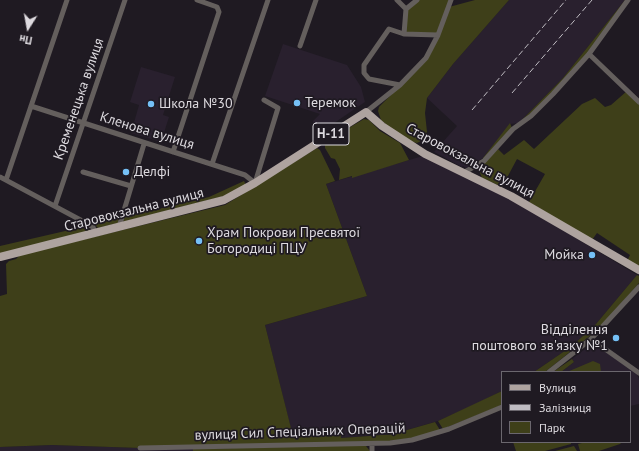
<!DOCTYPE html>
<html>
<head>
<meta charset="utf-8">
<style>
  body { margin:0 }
  #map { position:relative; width:639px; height:451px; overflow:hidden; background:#1f1a22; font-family:"PT Sans",sans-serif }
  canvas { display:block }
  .legend { position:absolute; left:501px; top:371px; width:130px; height:72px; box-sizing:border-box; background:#1f1a22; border:1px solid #6b676e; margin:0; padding:5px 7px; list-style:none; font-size:12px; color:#dddadf }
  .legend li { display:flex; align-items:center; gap:8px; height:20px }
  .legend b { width:20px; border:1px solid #6b676e }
  .north { position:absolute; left:8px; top:8px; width:40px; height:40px; -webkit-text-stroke:3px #1f1a22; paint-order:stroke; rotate:191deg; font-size:11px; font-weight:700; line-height:16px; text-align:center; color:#dddadf }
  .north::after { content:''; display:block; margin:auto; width:14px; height:18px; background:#dddadf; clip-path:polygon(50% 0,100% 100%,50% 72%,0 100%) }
</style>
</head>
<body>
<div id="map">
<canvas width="639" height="451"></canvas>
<ul class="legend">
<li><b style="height:5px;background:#aea39f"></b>Вулиця</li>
<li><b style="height:5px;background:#bfbcc2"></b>Залізниця</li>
<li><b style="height:11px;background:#3e3f19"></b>Парк</li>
</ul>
<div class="north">Пн</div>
</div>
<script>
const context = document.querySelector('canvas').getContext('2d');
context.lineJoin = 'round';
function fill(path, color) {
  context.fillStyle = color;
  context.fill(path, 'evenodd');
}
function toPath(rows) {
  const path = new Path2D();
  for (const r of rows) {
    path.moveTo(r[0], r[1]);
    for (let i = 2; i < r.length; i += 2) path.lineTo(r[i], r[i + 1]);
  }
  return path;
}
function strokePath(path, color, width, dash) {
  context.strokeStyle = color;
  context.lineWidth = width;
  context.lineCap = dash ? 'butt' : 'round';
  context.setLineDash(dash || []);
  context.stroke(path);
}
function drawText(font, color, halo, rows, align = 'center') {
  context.font = font + ' "PT Sans",sans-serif';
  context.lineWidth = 3.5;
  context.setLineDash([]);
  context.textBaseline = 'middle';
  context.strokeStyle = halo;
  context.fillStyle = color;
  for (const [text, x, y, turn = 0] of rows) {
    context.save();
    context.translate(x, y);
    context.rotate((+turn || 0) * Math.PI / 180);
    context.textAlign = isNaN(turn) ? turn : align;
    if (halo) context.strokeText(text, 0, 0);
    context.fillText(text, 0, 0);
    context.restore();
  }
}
fill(toPath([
  [509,0,625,0,563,78,519,123,510,124,483,158,466,168,463,166,462,167,434,152,457,126,427,98,453,64],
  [283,44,347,65,361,87,365,102,318,134,313,121,320,114,265,96],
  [141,67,175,77,163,115,169,117,161,142,131,133,139,105,130,102],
  [423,156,506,196,637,275,596,324,572,346,534,372,502,372,502,391,476,404,438,421,393,434,341,438,340,429,292,433,265,325,367,296,326,184],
  [593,343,637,374,639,380,639,404,630,406,630,372,561,372,574,362,572,359],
  [52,445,140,448,193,447,193,451,0,451,0,447]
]), '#29202e');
fill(toPath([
  [417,0,450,0,449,7,475,0,509,0,453,64,427,98,425,113,427,132,421,141,417,143,409,141,394,131,381,120,378,111,379,107,419,67,438,35,404,34,406,9],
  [625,0,627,0,588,53,542,104,519,123,563,78],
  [627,91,639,104,639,267,627,261,630,255,597,233,592,240,529,202,545,174,517,159,502,187,482,178,480,173,481,166,498,149,504,155,524,140,534,149,582,104,595,98,605,107,611,105],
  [364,119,369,120,380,131,400,143,409,160,352,178,352,176,339,180,340,169,335,159,331,158,325,148,325,142],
  [510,123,512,128,484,160,483,158],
  [317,148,320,150,335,181,326,184,367,296,265,325,292,432,340,429,341,438,369,436,393,434,435,422,440,430,412,438,389,441,140,448,52,445,0,447,0,296,7,294,6,264,9,261,16,259,20,255,225,205],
  [244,181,246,185,232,194,123,222,124,217,209,197],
  [119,218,118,223,98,228,94,224],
  [87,226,90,231,0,254,0,246],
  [637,275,639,276,639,283,601,327,545,372,534,372,572,346,596,324],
  [572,359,574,362,561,372,553,372],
  [593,361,600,364,601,372,567,372],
  [502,391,502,404,497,407,443,429,438,421],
  [513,442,571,442,571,444,545,451,516,451],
  [586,442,622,442,620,444,599,451,580,451,578,444],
  [360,445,366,446,370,451,193,451,193,449],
  [574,446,577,451,555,451]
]), '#3e3f19');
strokePath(toPath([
  [397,0,406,9,404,34],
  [406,9,417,0],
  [300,46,316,0],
  [589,54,639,102],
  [400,85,369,79,364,73,364,65,389,29,404,34,438,35],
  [31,106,245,175,255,183,278,108,264,100],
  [366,112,400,85,426,58,438,35,451,0],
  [173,152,219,12,217,7,197,0],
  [212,164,268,0],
  [83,172,131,186],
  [463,173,484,161,513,129,531,116,553,94,589,54,628,0],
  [0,177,88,224,93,227,95,233],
  [6,180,67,0],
  [55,206,125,0],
  [119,227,144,144],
  [591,339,639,373],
  [549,372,591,339,639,287],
  [372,444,372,451],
  [140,448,390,443,412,440,449,429,502,407]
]), '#645f5d', 5);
strokePath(toPath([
  [0,257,224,200,255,183,366,112,382,126,425,154,511,196,639,270]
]), '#aea39f', 8);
strokePath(toPath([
  [512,93,592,0],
  [472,110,566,0]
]), '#bfbcc2', 1, [6, 3]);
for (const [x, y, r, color] of [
  [297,103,4,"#75c0f6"],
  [151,104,4,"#75c0f6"],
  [126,172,4,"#75c0f6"],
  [199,241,4,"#75c0f6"],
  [592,255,4,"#75c0f6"],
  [616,338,4,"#75c0f6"]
]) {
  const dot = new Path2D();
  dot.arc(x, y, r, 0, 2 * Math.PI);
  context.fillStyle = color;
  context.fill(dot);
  strokePath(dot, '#1f1a22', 1.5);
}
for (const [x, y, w] of [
  [331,134,36]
]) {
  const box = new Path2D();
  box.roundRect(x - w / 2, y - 11, w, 22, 3);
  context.fillStyle = '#1f1a22';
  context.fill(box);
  strokePath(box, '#dddadf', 1);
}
drawText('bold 13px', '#dddadf', null, [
  ["Н-11",331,134]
]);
drawText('14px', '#dddadf', '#1f1a22', [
  ["Кременецька вулиця",79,99,-71],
  ["Кленова вулиця",147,131,17],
  ["Старовокзальна вулиця",470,161,28],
  ["Старовокзальна вулиця",134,210,-14],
  ["вулиця Сил Спеціальних Операцій",300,432,-2]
]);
drawText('14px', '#dddadf', '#1f1a22', [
  ["Теремок",305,103],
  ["Школа №30",159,104],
  ["Делфі",134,172],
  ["Храм Покрови Пресвятої",207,233],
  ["Богородиці ПЦУ",207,249],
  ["Мойка",584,255,"right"],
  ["Відділення",608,330,"right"],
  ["поштового зв'язку №1",608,346,"right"]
], 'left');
</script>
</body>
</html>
